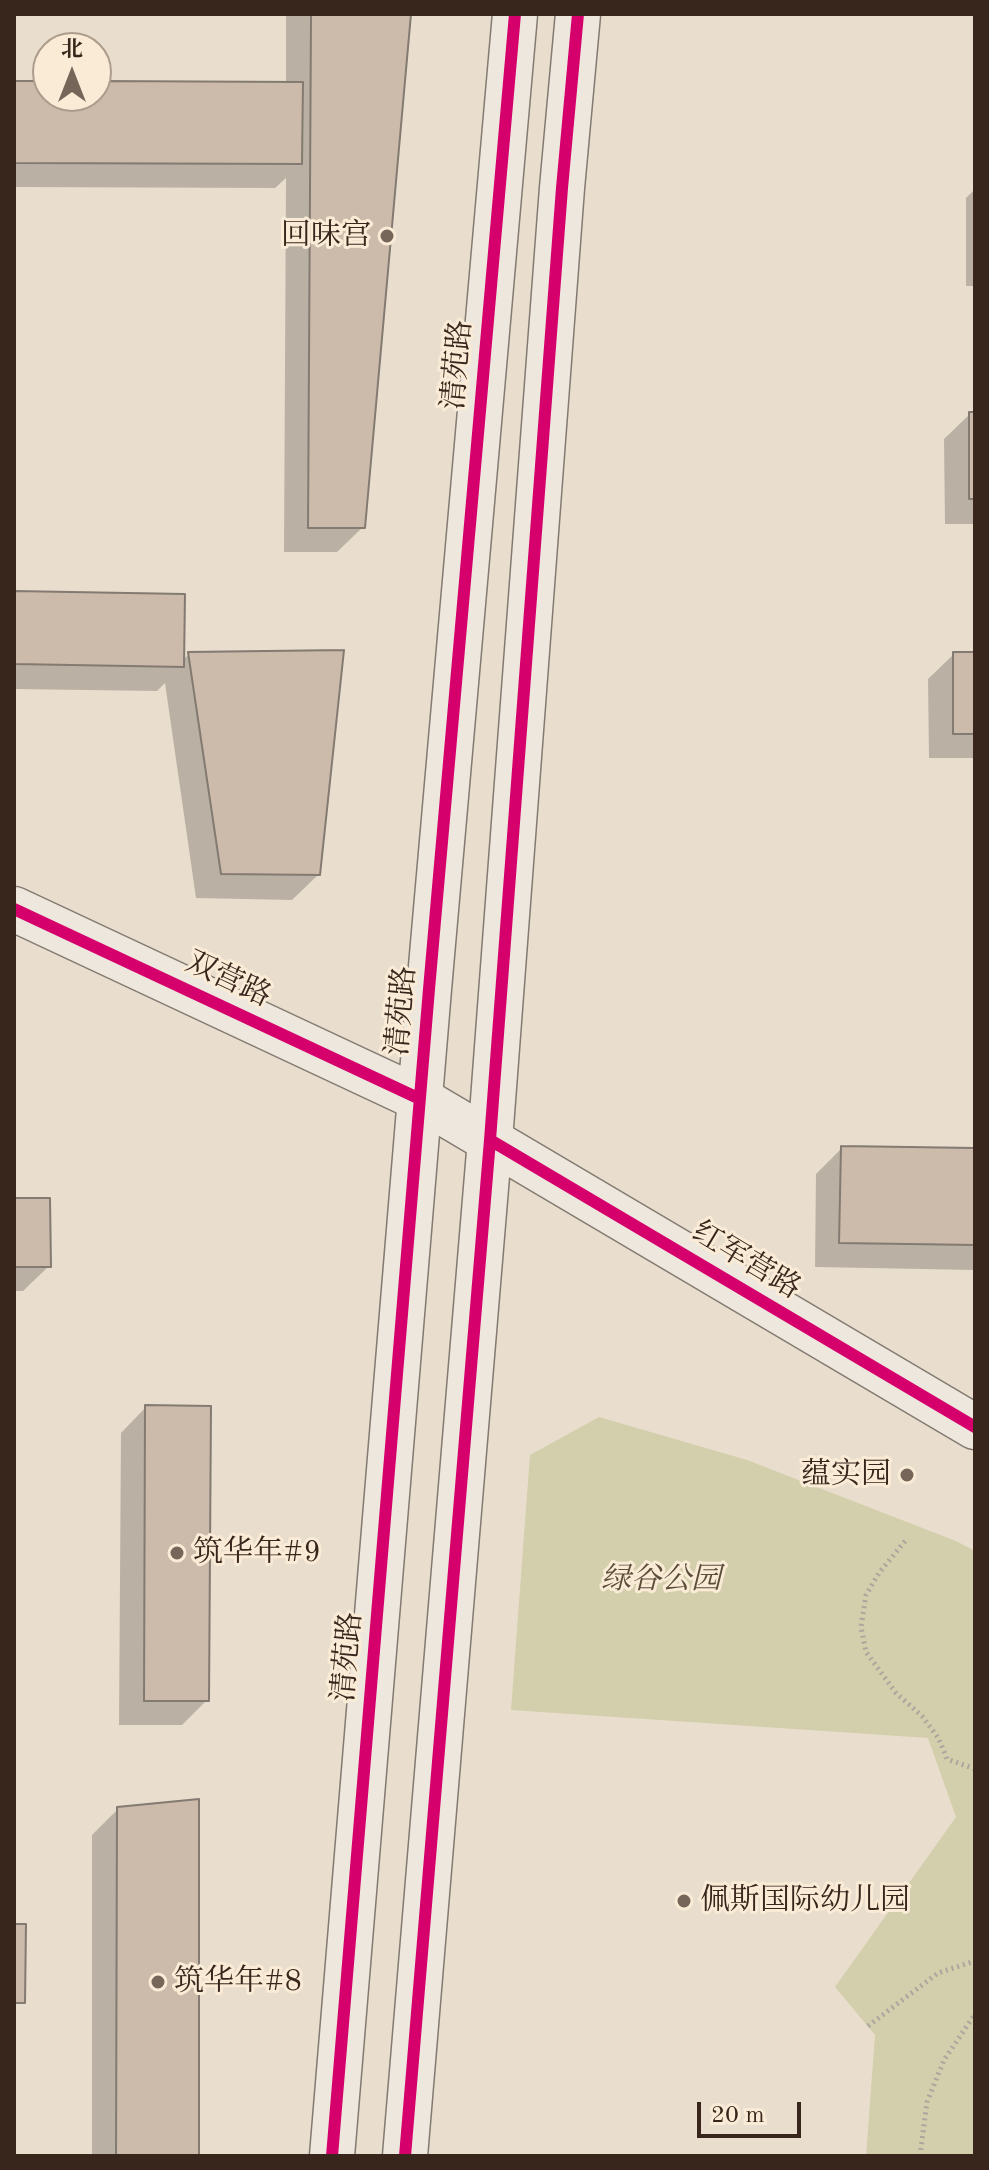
<!DOCTYPE html>
<html>
<head>
<meta charset="utf-8">
<style>
  body { margin:0 }
  #map { position:relative; width:989px; height:2170px; overflow:hidden; background:#e9decd; font-family:"Old Standard TT","Noto Serif SC",serif }
  canvas { display:block }
  .frame { position:absolute; inset:0; border:16px solid #38261c; pointer-events:none }
  .north { position:absolute; left:32px; top:32px; width:80px; height:80px; box-sizing:border-box; background:#f9ebd6; border:2px solid #ac9c8c; border-radius:50%; rotate:0deg; font-size:22px; font-weight:700; line-height:32px; text-align:center; color:#38261c }
  .north::after { content:''; display:block; margin:auto; width:28px; height:36px; background:#76665a; clip-path:polygon(50% 0,100% 100%,50% 72%,0 100%) }
  .scale { position:absolute; left:697px; top:2102px; width:104px; height:36px; box-sizing:border-box; border:4px solid #38261c; border-top:0; padding-left:10px; font-size:24px; line-height:28px; white-space:nowrap; color:#38261c; -webkit-text-stroke:6px #f9ebd6; paint-order:stroke }
</style>
</head>
<body>
<div id="map">
<canvas width="989" height="2170"></canvas>
<div class="frame"></div>
<div class="north">北</div>
<div class="scale">20 m</div>
</div>
<script>
const context = document.querySelector('canvas').getContext('2d');
context.lineJoin = 'round';
function fill(path, color) {
  context.fillStyle = color;
  context.fill(path, 'evenodd');
}
function toPath(rows) {
  const path = new Path2D();
  for (const r of rows) {
    path.moveTo(r[0], r[1]);
    for (let i = 2; i < r.length; i += 2) path.lineTo(r[i], r[i + 1]);
  }
  return path;
}
function strokePath(path, color, width, dash) {
  context.strokeStyle = color;
  context.lineWidth = width;
  context.lineCap = dash ? 'butt' : 'round';
  context.setLineDash(dash || []);
  context.stroke(path);
}
function drawText(font, color, halo, rows, align = 'center') {
  context.font = font + ' "Old Standard TT","Noto Serif SC",serif';
  context.lineWidth = 6;
  context.setLineDash([]);
  context.textBaseline = 'middle';
  context.strokeStyle = halo;
  context.fillStyle = color;
  for (const [text, x, y, turn = 0] of rows) {
    context.save();
    context.translate(x, y);
    context.rotate((+turn || 0) * Math.PI / 180);
    context.textAlign = isNaN(turn) ? turn : align;
    if (halo) context.strokeText(text, 0, 0);
    context.fillText(text, 0, 0);
    context.restore();
  }
}
fill(toPath([
  [599,1417,747,1460,956,1541,975,1551,975,2156,866,2156,875,2035,835,1987,956,1817,928,1738,511,1710,530,1455]
]), '#d3ceab');
fill(toPath([
  [286,14,409,14,363,527,337,552,284,552,286,178,275,188,14,187,14,83,48,83,48,96,96,96,96,83,286,84],
  [975,189,975,286,966,286,966,198],
  [970,414,975,414,975,524,945,524,944,439],
  [14,593,182,661,189,654,318,875,292,900,196,898,165,683,157,691,14,689],
  [954,654,975,654,975,758,929,758,928,679],
  [842,1148,975,1150,975,1270,815,1267,816,1174],
  [14,1200,49,1266,23,1291,14,1291],
  [146,1407,207,1700,182,1725,119,1725,121,1433],
  [118,1809,197,2156,92,2156,92,1835]
]), '#0003');
const building = toPath([
  [311,14,411,14,365,528,308,528,311,14],
  [14,81,48,81,48,96,96,96,96,81,303,82,302,164,14,163,14,81],
  [969,412,975,412,975,499,969,499,969,412],
  [14,591,185,594,184,667,14,664,14,591],
  [344,650,320,875,221,874,188,652,344,650],
  [953,652,975,652,975,734,953,734,953,652],
  [841,1146,975,1148,975,1245,839,1243,841,1146],
  [14,1198,50,1198,51,1267,14,1267,14,1198],
  [145,1405,211,1406,209,1701,144,1701,145,1405],
  [199,1799,199,2156,116,2156,117,1807,199,1799],
  [14,1924,26,1924,25,2003,14,2003,14,1924]
]);
fill(building, '#ccbaaa');
strokePath(building, '#837a71', 2);
const secondary = toPath([
  [14,909,420,1099,975,1427],
  [332,2156,429,989,515,14],
  [405,2156,490,1140,562,188,578,14]
]);
strokePath(secondary, '#837a71', 47);
strokePath(toPath([
  [905,1541,879,1573,866,1595,861,1627,866,1652,896,1693,922,1716,939,1739,947,1759,975,1769],
  [868,2026,938,1973,975,1961],
  [920,2156,927,2102,944,2060,975,2014]
]), '#ada69e', 5, [2, 4]);
strokePath(secondary, '#ede7de', 44);
strokePath(toPath([
  [14,909,420,1099],
  [490,1140,975,1427],
  [332,2156,429,989,515,14],
  [405,2156,490,1140,562,188,578,14]
]), '#d6006c', 12);
for (const [x, y, r, color] of [
  [387,236,8,"#76665a"],
  [907,1475,8,"#76665a"],
  [177,1553,8,"#76665a"],
  [684,1901,8,"#76665a"],
  [158,1982,8,"#76665a"]
]) {
  const dot = new Path2D();
  dot.arc(x, y, r, 0, 2 * Math.PI);
  context.fillStyle = color;
  context.fill(dot);
  strokePath(dot, '#f9ebd6', 3);
}
drawText('30px', '#38261c', '#f9ebd6', [
  ["回味宫",371,236,"right"],
  ["蕴实园",891,1475,"right"],
  ["筑华年#9",193,1553],
  ["佩斯国际幼儿园",700,1901],
  ["筑华年#8",174,1982]
], 'left');
drawText('30px', '#38261c', '#f9ebd6', [
  ["清苑路",458,365,-85],
  ["双营路",228,980,25],
  ["清苑路",402,1011,-85],
  ["红军营路",746,1261,31],
  ["清苑路",348,1657,-85]
]);
drawText('italic 30px', '#5a4d39', '#f9ebd6', [
  ["绿谷公园",661,1580]
]);
</script>
</body>
</html>
